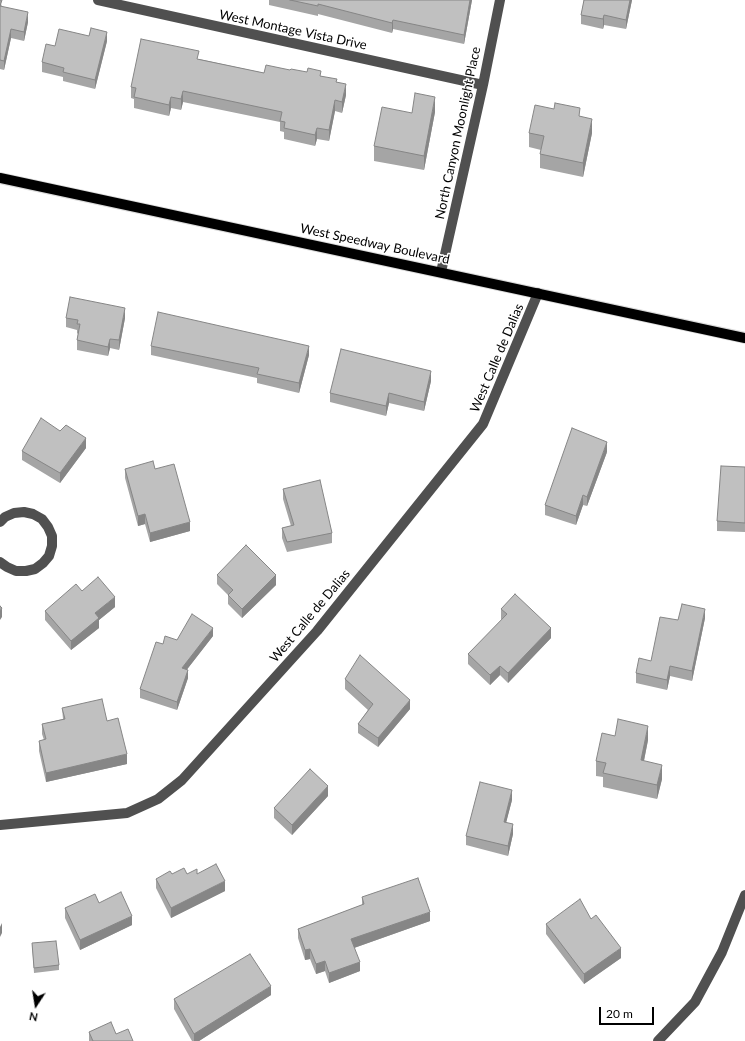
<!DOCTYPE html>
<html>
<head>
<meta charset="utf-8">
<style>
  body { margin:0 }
  #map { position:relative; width:745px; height:1041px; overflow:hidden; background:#fff; font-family:Lato,sans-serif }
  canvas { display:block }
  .north { position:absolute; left:16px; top:985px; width:40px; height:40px; -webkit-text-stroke:3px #fff; paint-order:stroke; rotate:192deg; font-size:11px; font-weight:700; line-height:16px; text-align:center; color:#000 }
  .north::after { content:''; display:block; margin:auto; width:14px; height:18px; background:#000; clip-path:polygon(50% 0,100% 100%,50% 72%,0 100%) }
  .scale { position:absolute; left:599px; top:1007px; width:55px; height:18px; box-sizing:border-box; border:2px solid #000; border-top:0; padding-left:5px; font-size:12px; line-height:14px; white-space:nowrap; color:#000; -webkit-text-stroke:3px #fff; paint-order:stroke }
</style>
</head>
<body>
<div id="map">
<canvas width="745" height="1041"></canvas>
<div class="north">N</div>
<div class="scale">20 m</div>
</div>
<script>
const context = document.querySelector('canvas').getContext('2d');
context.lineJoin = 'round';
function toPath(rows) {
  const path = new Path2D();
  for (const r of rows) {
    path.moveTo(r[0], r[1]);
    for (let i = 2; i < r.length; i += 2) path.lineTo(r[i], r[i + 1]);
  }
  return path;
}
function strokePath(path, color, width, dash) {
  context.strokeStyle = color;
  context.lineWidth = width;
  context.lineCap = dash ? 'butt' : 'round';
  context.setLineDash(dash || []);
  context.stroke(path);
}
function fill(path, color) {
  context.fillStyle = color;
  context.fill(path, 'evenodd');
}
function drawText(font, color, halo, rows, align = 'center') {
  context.font = font + ' Lato,sans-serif';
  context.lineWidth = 3;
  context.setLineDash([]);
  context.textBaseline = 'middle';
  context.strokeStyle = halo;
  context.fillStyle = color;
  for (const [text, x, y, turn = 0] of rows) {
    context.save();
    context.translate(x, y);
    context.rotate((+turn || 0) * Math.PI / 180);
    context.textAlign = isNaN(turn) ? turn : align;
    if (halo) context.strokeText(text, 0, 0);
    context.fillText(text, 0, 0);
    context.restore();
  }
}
const major = toPath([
  [0,178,745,338]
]);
strokePath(major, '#dbdbdb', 12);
strokePath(toPath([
  [98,0,483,85],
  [441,272,483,85,500,0],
  [0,522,5,517,14,513,24,512,33,514,42,519,48,527,52,536,52,546,49,556,43,563,35,569,26,571,16,571,7,567,0,562],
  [0,825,127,813,158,799,182,780,317,631,483,424,538,293],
  [658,1041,695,1002,722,952,745,895]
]), '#505050', 10);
strokePath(major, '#000', 10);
fill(toPath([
  [0,0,2,7,28,22,24,41,11,38,4,70,0,69],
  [269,0,472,0,464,44,393,29,392,33,318,14,318,16,269,5],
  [584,0,632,0,626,29,604,25,603,29,581,24,581,15],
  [107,41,95,89,63,81,63,77,42,72,42,62,55,46],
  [199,59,264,73,290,70,321,76,337,82,346,95,342,113,335,111,329,141,317,139,315,146,284,139,284,132,280,131,280,122,183,102,181,110,171,108,169,116,134,108,134,99,131,98,131,87],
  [435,112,424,170,374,161,374,146,412,113],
  [580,116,592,133,583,177,540,168,540,154,541,150,529,147,529,133],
  [66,318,125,318,119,350,110,348,108,356,77,350,77,340,78,334,77,333,77,330,66,327],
  [151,346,309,355,299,393,257,383,257,378,151,355],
  [431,381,424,411,389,403,386,416,330,402,330,393],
  [60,431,86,448,60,483,22,460,22,451],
  [607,452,587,506,583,505,576,525,545,515,545,505],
  [745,467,745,532,717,531,717,521],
  [125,469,155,469,190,531,150,542,145,524,138,526,125,478],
  [283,489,332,533,332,543,287,552,282,538,282,528,291,526,283,499],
  [217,575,276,585,242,618,228,604,228,595,217,584],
  [82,591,115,607,99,620,99,628,71,650,45,620,45,611],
  [501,609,551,638,508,683,500,675,490,685,468,664,468,654,502,620,501,619],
  [705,618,692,681,670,676,667,690,636,683,636,673,651,661,678,620],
  [213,636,187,669,188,678,177,710,140,698,140,689,163,644,177,640],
  [345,679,410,709,378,747,358,733,358,724,368,710,345,689],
  [62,708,107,721,127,764,46,782,39,751,39,741,44,740,42,734,42,724,63,719],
  [615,736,648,740,644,761,662,779,657,799,603,787,603,777,596,776,596,761],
  [328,796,292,835,274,818,274,808],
  [512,800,506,822,513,834,508,856,466,845,466,836],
  [172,874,197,874,225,891,171,918,156,888,156,879],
  [362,897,430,921,354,948,360,971,329,983,325,971,316,974,310,959,305,960,298,938,298,929,362,905],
  [99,903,132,925,80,950,65,918,65,908],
  [591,919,621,958,584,984,546,934,546,924],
  [32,943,59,965,59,970,34,973],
  [271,995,199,1041,192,1041,174,1009,174,999],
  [89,1032,116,1034,133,1041,89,1041]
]), '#a5a5a5');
fill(toPath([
  [470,0,472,0,464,44,464,35],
  [630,0,632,0,626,29,626,20],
  [28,12,28,22,24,41,24,32],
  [604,15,604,25,603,29,603,19],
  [393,20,393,29,392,33,392,23],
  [11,29,11,38,4,70,4,61],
  [107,32,107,41,95,89,95,80],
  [346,84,346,95,342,113,342,102],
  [183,91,183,102,181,110,181,99],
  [171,97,171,108,169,116,169,105],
  [435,97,435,112,424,170,424,156],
  [335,100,335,111,329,141,329,130],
  [592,119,592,133,583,177,583,163],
  [317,128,317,139,315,146,315,135],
  [125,308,125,318,119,350,119,340],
  [110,339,110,348,108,356,108,347],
  [309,346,309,355,299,393,299,383],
  [431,371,431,381,424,411,424,402],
  [389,393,389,403,386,416,386,406],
  [86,438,86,448,60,483,60,473],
  [607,442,607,452,587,506,587,497],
  [583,495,583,505,576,525,576,516],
  [145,514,145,524,138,526,138,516],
  [190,522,190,531,150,542,150,533],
  [276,575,276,585,242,618,242,609],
  [115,597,115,607,99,620,99,628,71,650,71,641,95,613],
  [2,608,2,617,0,620,0,611],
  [705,609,705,618,692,681,692,671],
  [213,628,213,636,182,676,182,668],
  [551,628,551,638,508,683,508,673],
  [500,666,500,675,490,685,490,675],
  [670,666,670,676,667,690,667,680],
  [188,670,188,678,177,710,177,702],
  [410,700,410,709,378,747,378,738],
  [648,726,648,740,641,775,641,760],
  [127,754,127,764,46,782,46,773],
  [662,765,662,779,657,799,657,785],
  [328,786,328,796,292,835,292,825],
  [512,790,512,800,504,831,504,822],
  [513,824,513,834,508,856,508,846],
  [225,881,225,891,171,918,171,908],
  [430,912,430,921,351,949,351,939],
  [132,916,132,925,80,950,80,940],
  [2,923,2,933,0,937,0,927],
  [621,948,621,958,584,984,584,974],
  [310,949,310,959,305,960,305,950],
  [325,961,325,971,316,974,316,964],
  [360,962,360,971,329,983,329,973],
  [271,986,271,995,199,1041,194,1041,194,1034]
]), '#868686');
const building = toPath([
  [0,0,2,0,0,6,28,12,24,32,11,29,4,61,0,60,0,0],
  [290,0,470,0,464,35,393,20,392,23,318,4,318,6,290,0],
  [584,0,630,0,626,20,604,15,603,19,581,15,584,0],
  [91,28,107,32,95,80,63,72,64,68,42,62,46,44,55,46,59,29,89,36,91,28],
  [141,39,199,51,197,59,264,73,266,65,290,70,291,69,307,72,308,68,321,71,320,76,337,79,336,82,346,84,342,102,335,100,329,130,317,128,315,135,284,128,285,122,280,121,282,112,183,91,181,99,171,97,169,105,134,97,136,88,131,87,141,39],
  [415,93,435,97,424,156,374,146,382,107,412,113,415,93],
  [555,103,580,108,579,116,592,119,583,163,540,154,544,136,529,133,535,105,554,109,555,103],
  [70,297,125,308,119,340,110,339,108,347,77,340,80,324,77,324,78,320,66,318,70,297],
  [158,312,309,346,299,383,257,374,259,368,151,346,158,312],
  [341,349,431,371,424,402,389,393,386,406,330,393,341,349],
  [41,418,60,431,66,425,86,438,60,473,22,451,41,418],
  [572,428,607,442,587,497,583,495,576,516,545,505,572,428],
  [153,461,155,469,174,464,190,522,150,533,145,514,138,516,125,469,153,461],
  [721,466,745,467,745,523,717,521,721,466],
  [320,480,332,533,287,542,282,528,294,525,283,489,320,480],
  [246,545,276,575,242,609,228,595,233,590,217,575,246,545],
  [98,577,115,597,95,613,99,618,71,641,45,611,76,584,82,591,98,577],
  [515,594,551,628,508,673,500,666,490,675,468,654,507,614,501,609,515,594],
  [682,604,705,609,692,671,670,666,667,680,636,673,639,658,651,661,660,617,678,620,682,604],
  [0,606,2,608,0,611,0,606],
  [192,614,213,628,182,668,188,670,177,702,140,689,156,642,163,644,165,636,177,640,192,614],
  [360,655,410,700,378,738,358,724,373,704,345,679,360,655],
  [102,699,107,721,118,718,127,754,46,773,39,741,46,739,42,724,65,719,62,708,102,699],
  [618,719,648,726,641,760,662,765,657,785,603,773,606,763,596,761,602,733,615,736,618,719],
  [310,769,328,786,292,825,274,808,310,769],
  [480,782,512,790,504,822,513,824,508,846,466,836,480,782],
  [216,864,225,881,171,908,156,879,170,871,172,874,184,868,187,874,197,869,197,874,216,864],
  [418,878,430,912,351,939,360,962,329,973,325,961,316,964,310,949,305,950,298,929,364,904,362,897,418,878],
  [121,892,132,916,80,940,65,908,95,894,99,903,121,892],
  [580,899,591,919,596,915,621,948,584,974,546,924,580,899],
  [56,941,59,965,34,968,32,943,56,941],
  [250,954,271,986,194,1034,174,999,250,954],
  [111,1022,116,1034,128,1029,133,1041,93,1041,89,1032,111,1022]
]);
fill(building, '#c0c0c0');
strokePath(building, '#868686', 1);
drawText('13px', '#000', '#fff', [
  ["West Montage Vista Drive",293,30,12],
  ["North Canyon Moonlight Place",458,133,-78],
  ["West Speedway Boulevard",375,244,12],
  ["West Calle de Dalias",497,358,-67],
  ["West Calle de Dalias",310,616,-50]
]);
</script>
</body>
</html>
